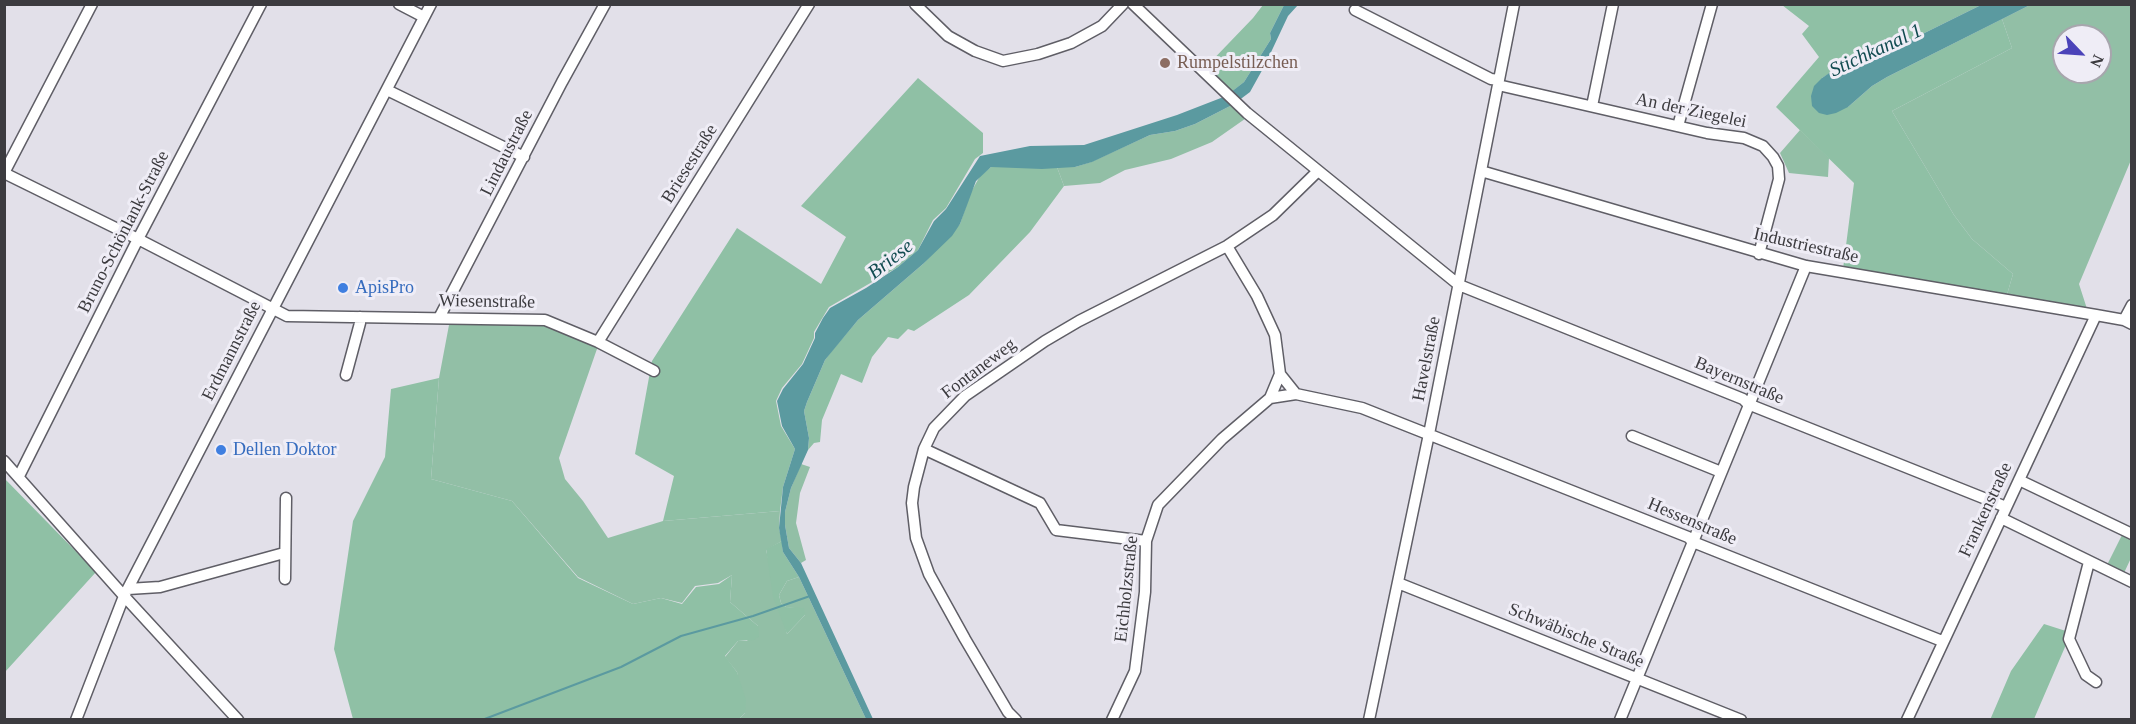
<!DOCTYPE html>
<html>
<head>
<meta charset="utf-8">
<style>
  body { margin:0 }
  #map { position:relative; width:2136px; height:724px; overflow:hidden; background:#e2e0e9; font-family:Georgia,serif }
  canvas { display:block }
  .frame { position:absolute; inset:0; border:6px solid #3c3b3f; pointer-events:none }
  .north { position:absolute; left:2052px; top:24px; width:60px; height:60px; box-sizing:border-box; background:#efedf6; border:2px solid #a7a6ad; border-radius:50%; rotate:115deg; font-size:16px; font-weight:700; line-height:24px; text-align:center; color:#3c3b3f }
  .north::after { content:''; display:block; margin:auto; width:21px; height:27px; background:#4b43b9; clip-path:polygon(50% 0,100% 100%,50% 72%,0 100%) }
</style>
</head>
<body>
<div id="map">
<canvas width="2136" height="724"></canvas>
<div class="frame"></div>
<div class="north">N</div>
</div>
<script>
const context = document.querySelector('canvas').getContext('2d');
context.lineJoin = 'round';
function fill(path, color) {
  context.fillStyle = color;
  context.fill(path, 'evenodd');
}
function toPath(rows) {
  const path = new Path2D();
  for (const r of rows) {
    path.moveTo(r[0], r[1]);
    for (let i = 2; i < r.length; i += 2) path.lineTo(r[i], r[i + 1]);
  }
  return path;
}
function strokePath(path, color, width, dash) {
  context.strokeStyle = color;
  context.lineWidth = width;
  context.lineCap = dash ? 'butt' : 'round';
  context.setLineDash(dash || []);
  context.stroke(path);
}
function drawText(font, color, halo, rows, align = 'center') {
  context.font = font + ' Georgia,serif';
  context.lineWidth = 6;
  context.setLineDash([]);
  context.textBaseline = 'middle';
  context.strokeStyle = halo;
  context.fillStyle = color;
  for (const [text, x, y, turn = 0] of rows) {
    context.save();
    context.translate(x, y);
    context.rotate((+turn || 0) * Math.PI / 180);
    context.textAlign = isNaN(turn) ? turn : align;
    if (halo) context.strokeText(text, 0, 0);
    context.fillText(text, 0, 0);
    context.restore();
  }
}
fill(toPath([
  [2030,5,2131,5,2131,160,2079,284,2088,312,2006,298,2013,274,1972,239,1954,215,1892,111,2012,48,2002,19],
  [2064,36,2100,36,2100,72,2064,72],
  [1234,104,1252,114,1212,142,1171,159,1125,170,1100,183,1064,186,1057,167,1075,167,1091,162,1150,135,1175,131,1195,124],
  [1800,130,1829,158,1828,177,1789,173,1780,153],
  [543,324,598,346,559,458,565,479,583,501,608,538,663,521,780,511,779,528,782,541,766,550,787,634,805,615,794,608,786,607,781,603,779,595,787,581,799,577,866,719,739,719,745,713,737,672,725,657,738,641,747,641,758,626,730,602,732,575,718,583,695,586,682,603,661,598,633,604,578,577,512,501,431,479,439,378,449,325],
  [801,464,810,467,800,493,796,523,806,560,801,563,789,548,785,525,785,512,791,488],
  [2123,533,2131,537,2131,558,2124,573,2107,565]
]), '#92bfa6');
fill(toPath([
  [1263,5,1284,5,1270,33,1271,39,1244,82,1229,94,1203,70,1253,18],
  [1782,5,1981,5,1868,61,1846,63,1822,78,1848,107,1872,86,1887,77,2002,19,2012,48,1892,111,1954,215,1972,239,2013,274,2006,298,1843,269,1854,183,1776,107,1819,57,1802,34,1809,26],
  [918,78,983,133,983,153,975,159,946,208,933,220,918,250,898,267,829,307,814,332,814,338,802,364,782,388,776,401,781,426,795,449,783,487,780,511,663,521,674,476,635,454,652,361,737,228,821,284,846,237,801,206],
  [1010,166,1057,167,1064,186,1030,232,969,295,914,331,908,329,898,339,888,337,872,357,862,383,841,374,822,420,820,442,814,443,808,450,809,438,804,411,807,402,825,360,831,352,858,320,923,264,960,224,970,194,980,176,991,167],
  [439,378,431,479,512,501,578,578,633,604,661,598,682,604,696,587,719,584,732,575,730,602,758,626,759,637,754,640,738,641,725,656,737,672,746,700,745,713,739,719,353,719,334,649,353,521,385,457,391,389],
  [4,478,96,572,5,672,4,672],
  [782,541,783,552,799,577,787,581,779,595,781,603,786,607,804,608,805,615,787,634,773,597,766,549],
  [2044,624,2069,632,2065,647,2034,719,1990,720,2011,671]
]), '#8fc0a5');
fill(toPath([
  [1284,5,1298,5,1288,16,1265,65,1250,92,1234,104,1195,124,1175,131,1150,135,1092,162,1075,167,1042,169,991,167,976,181,960,224,952,236,923,264,858,320,825,360,807,402,804,411,809,438,808,450,791,488,785,512,785,525,789,548,801,563,873,719,866,719,799,577,783,552,779,528,783,487,795,449,782,426,777,401,783,389,803,364,815,338,815,333,823,318,830,308,866,288,898,267,918,250,934,221,946,209,980,156,1030,146,1084,145,1177,115,1226,96,1244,82,1271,39,1270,33],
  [1981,5,2030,5,1887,77,1872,86,1848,107,1836,113,1827,115,1819,113,1812,106,1811,96,1814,86,1822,78,1838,67,1854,61,1868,61]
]), '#5b9aa0');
strokePath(toPath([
  [482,720,621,667,681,636,753,616,810,596]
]), '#5b9aa0', 2);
const minor = toPath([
  [92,4,4,173,138,239,287,316,545,320,598,342,654,371],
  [399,4,424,17],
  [915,4,948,36,975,51,1003,61,1038,54,1071,43,1102,26,1123,4],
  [1133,4,1247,113,1459,285,1743,399,1748,404,2006,507],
  [1355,10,1491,79,1499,80],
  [1498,85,1707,133,1744,138,1763,146,1773,157,1778,166,1779,179,1759,254],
  [387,90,524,157],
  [1592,106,1613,4],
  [1678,126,1712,4],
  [1481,171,1806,266,2096,315,2124,320,2132,324],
  [1227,246,1257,296,1275,335,1280,374,1296,394],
  [439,318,562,82,605,4],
  [2124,320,2132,305],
  [598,342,809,4],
  [346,375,360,323,360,317],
  [1270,398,1296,394,1362,408,1688,537,1693,542,1942,641],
  [1632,436,1721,472],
  [924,449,1040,503,1056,530,1146,541],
  [4,461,124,596,238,720],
  [19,476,138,239,261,4],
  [2019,480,2132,534],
  [2001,518,2132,582],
  [2089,562,2069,639,2086,675,2096,682],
  [285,579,286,498],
  [1398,583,1741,720],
  [128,589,160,587,284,553],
  [76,720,124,596,431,4],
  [1016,720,1008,712,965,639,929,574,916,538,912,503,914,487,924,449,934,428,965,396,1045,341,1079,321,1227,246,1273,215,1318,171],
  [1112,720,1135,671,1145,592,1146,541,1158,505,1222,439,1270,398,1280,374],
  [1369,720,1429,434,1514,4],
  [1620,720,1806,266],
  [1907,720,2096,315]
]);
strokePath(minor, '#5f5e66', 13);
strokePath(minor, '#fff', 10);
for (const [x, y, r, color] of [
  [1165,63,6,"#8d6e63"],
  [343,288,6,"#3f7fe0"],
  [221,450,6,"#3f7fe0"]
]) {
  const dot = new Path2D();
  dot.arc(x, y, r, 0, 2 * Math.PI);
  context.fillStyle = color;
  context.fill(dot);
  strokePath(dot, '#efedf6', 2);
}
drawText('18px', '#785e54', '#efedf6', [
  ["Rumpelstilzchen",1177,63]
], 'left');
drawText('18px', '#3c3b3f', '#efedf6', [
  ["An der Ziegelei",1691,111,12],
  ["Lindaustraße",507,153,-63],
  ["Briesestraße",690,164,-58],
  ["Bruno-Schönlank-Straße",124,232,-63],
  ["Industriestraße",1806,246,13],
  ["Wiesenstraße",487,302,1],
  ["Erdmannstraße",232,351,-63],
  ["Havelstraße",1427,359,-79],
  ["Fontaneweg",979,369,-37],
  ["Bayernstraße",1739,381,23],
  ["Frankenstraße",1986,510,-65],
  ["Hessenstraße",1692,522,23],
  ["Eichholzstraße",1127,589,-84],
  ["Schwäbische Straße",1576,636,22]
]);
drawText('18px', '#366cbe', '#efedf6', [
  ["ApisPro",355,288],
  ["Dellen Doktor",233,450]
], 'left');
drawText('italic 20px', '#114b50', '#efedf6', [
  ["Stichkanal 1",1876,51,-25],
  ["Briese",891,260,-38]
]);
</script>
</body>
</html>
